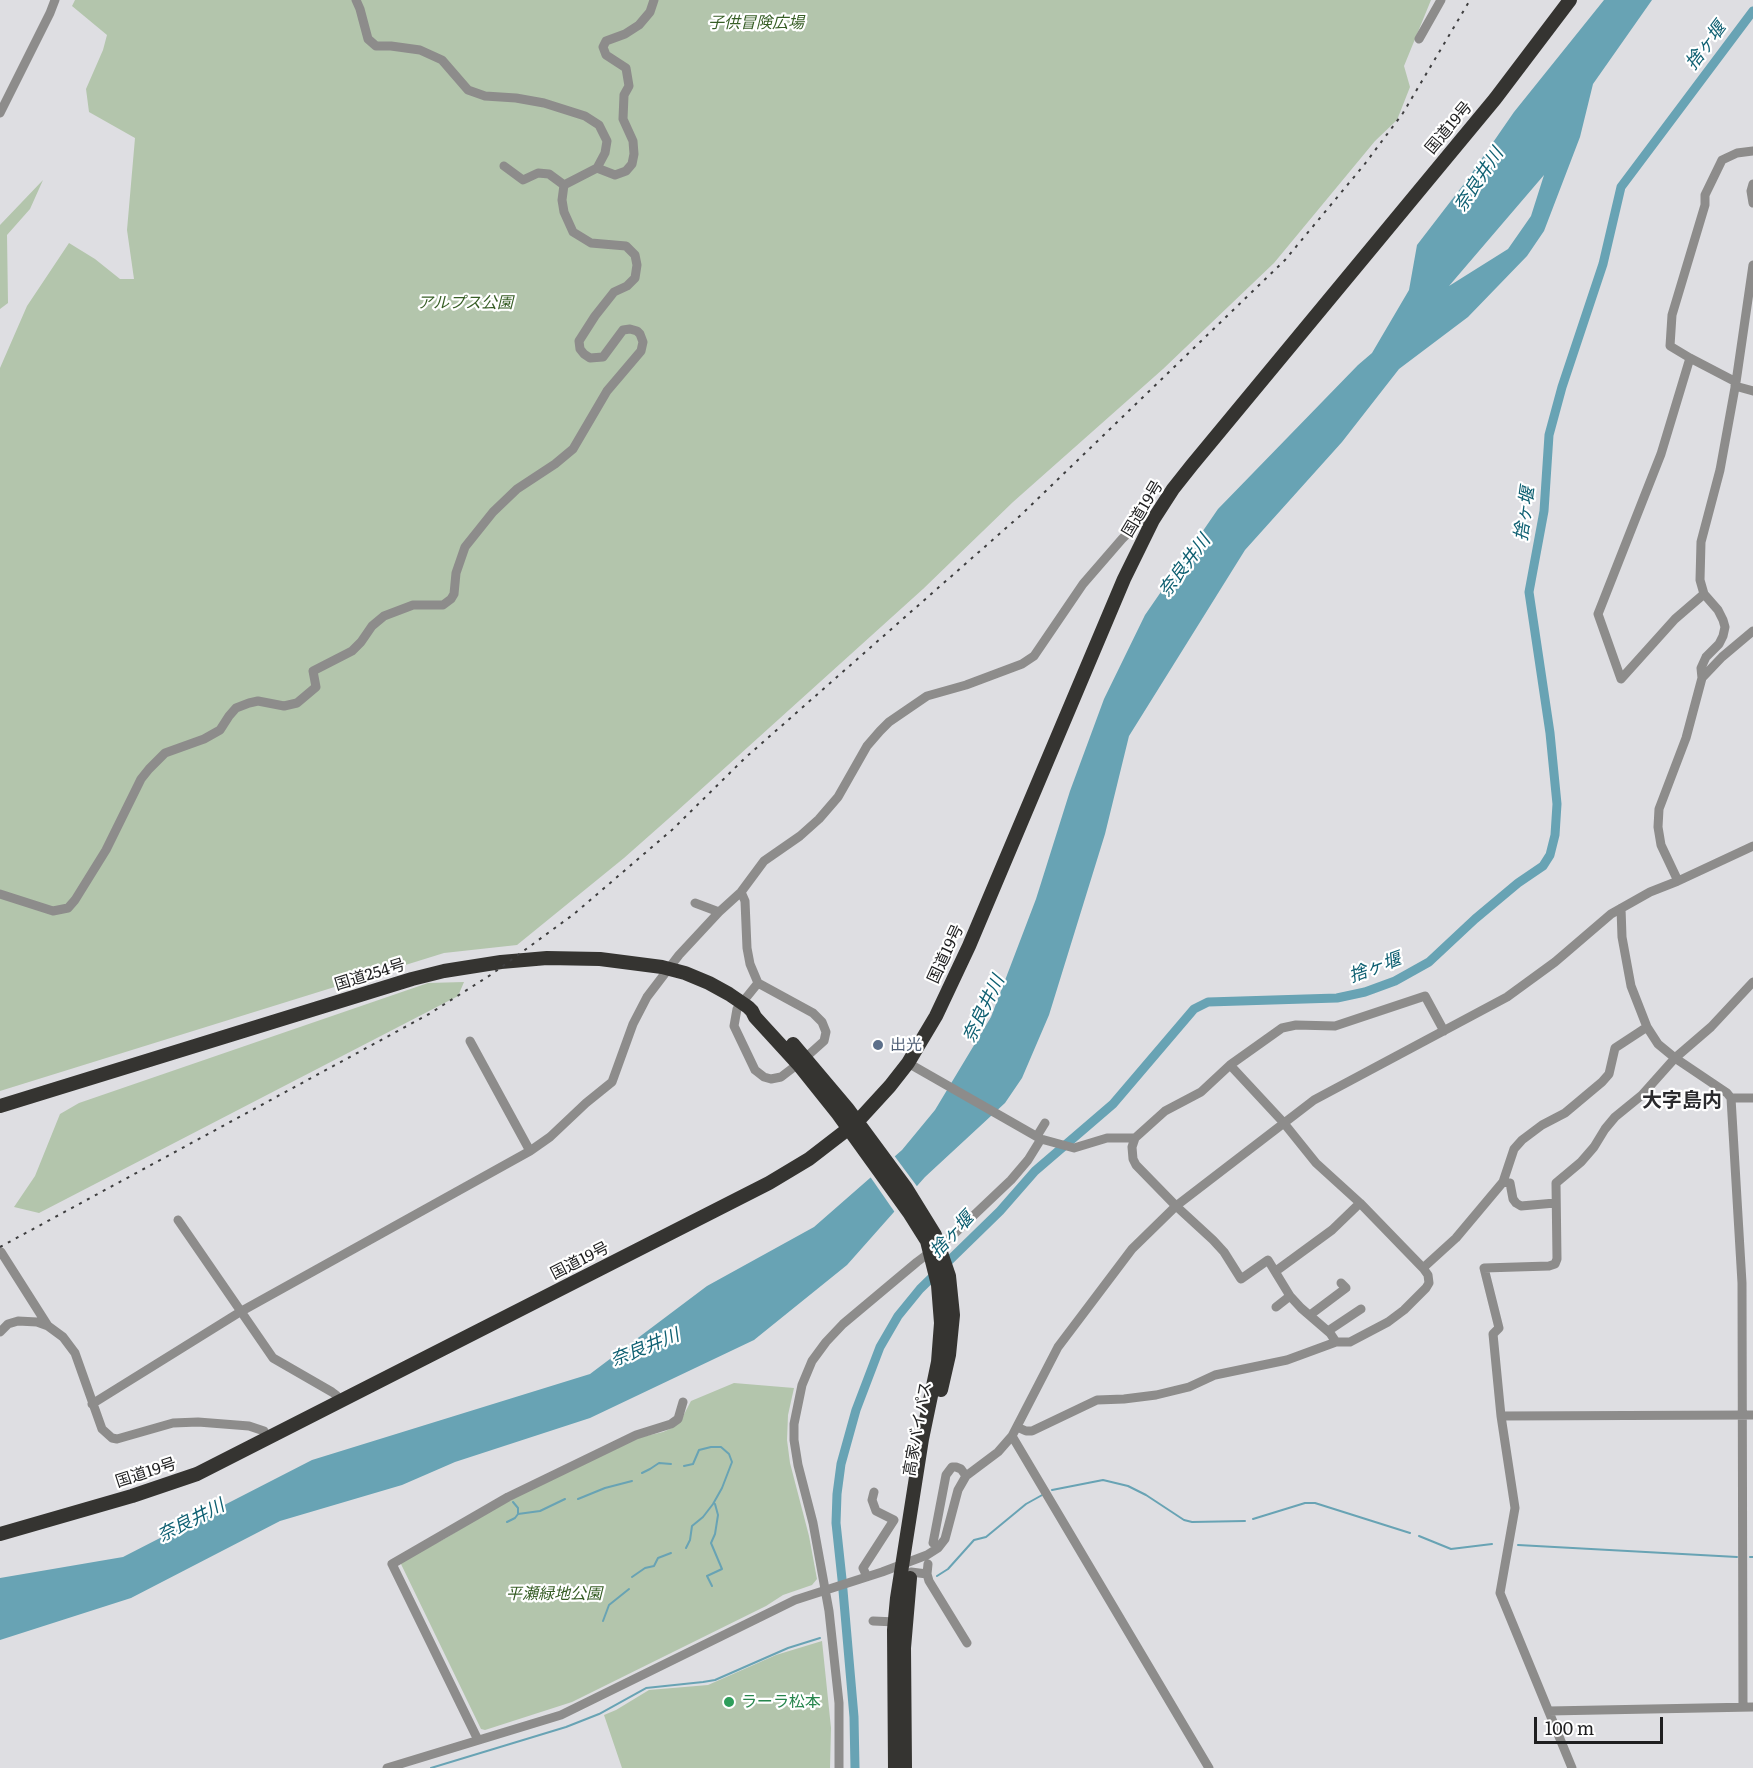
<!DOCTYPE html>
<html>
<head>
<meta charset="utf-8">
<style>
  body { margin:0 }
  #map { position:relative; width:1753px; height:1768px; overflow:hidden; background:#dedee2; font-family:Literata,serif }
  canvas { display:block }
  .scale { position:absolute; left:1534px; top:1717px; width:129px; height:27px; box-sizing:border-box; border:3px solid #1e1e1f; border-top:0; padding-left:8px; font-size:18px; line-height:21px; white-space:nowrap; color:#1e1e1f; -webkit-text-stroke:4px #fff; paint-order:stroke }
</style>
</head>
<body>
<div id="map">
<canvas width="1753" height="1768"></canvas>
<div class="scale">100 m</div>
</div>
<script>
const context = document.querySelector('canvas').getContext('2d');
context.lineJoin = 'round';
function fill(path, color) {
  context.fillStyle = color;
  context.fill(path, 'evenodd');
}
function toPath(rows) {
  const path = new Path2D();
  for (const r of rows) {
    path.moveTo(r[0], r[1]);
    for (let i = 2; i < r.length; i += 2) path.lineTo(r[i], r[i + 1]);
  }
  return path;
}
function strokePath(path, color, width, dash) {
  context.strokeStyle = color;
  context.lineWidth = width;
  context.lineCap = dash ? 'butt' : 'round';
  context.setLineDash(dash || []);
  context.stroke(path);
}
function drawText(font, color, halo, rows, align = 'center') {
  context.font = font + ' Literata,"Noto Sans JP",serif';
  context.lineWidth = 4.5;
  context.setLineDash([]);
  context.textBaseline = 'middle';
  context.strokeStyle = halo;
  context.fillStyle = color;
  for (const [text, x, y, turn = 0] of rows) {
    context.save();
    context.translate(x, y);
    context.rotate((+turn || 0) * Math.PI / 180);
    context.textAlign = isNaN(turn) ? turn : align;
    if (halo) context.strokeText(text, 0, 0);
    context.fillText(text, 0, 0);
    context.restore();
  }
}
fill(toPath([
  [75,0,1431,0,1404,66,1410,87,1397,120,1375,141,1274,263,1163,369,1013,502,923,589,676,812,624,858,517,945,444,953,0,1091,0,368,27,306,69,243,95,259,120,279,134,279,127,230,135,138,89,112,86,89,103,50,107,35,72,6],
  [43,180,30,209,7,235,8,303,0,309,0,225],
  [464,982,458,996,39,1213,14,1207,35,1176,60,1114,79,1103,428,983],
  [734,1383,794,1388,788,1415,787,1440,790,1463,809,1536,817,1579,812,1585,783,1595,766,1606,572,1702,485,1730,481,1729,400,1562,446,1538,501,1504,629,1440,663,1432,672,1428,682,1418,691,1401],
  [822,1641,831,1728,830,1768,622,1768,604,1715,616,1710,649,1690,708,1685,776,1655]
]), '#b3c5ac');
fill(toPath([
  [1604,0,1652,0,1593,84,1580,137,1544,231,1527,256,1468,317,1399,369,1342,442,1245,550,1129,736,1105,834,1049,1015,1022,1078,1005,1103,925,1177,847,1265,754,1340,590,1418,455,1462,402,1485,280,1521,131,1598,0,1640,0,1578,123,1557,312,1460,590,1374,707,1286,814,1227,902,1150,935,1110,991,1017,1036,899,1070,791,1104,699,1145,615,1218,509,1358,365,1372,353,1409,290,1417,245,1467,180,1514,112],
  [1544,175,1531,216,1508,249,1449,286]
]), '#68a3b4');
fill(toPath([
  [893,1154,919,1189,896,1214,869,1175]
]), '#dedee2');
strokePath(toPath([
  [684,1466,693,1464,699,1450,711,1447,721,1447,729,1454,732,1462,722,1488,713,1504,703,1517,692,1526,690,1540,686,1548],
  [642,1473,650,1469,659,1463,671,1464],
  [1052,1490,1103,1480,1128,1486,1146,1495,1184,1520,1192,1522,1245,1521],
  [578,1499,605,1488,632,1481],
  [513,1502,518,1508,518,1514,540,1511,565,1499],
  [1253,1519,1305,1503,1315,1503,1410,1533],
  [507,1522,515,1518,518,1514],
  [1419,1536,1451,1549,1492,1544],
  [1518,1545,1737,1557],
  [1750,1557,1753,1557],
  [937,1576,948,1569,974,1540,986,1537,1026,1504,1044,1494],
  [632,1577,645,1568,654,1566,658,1558,671,1553],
  [712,1586,707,1576,722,1569,711,1543,715,1534,718,1515,715,1504],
  [603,1621,609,1605,629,1589],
  [431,1768,566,1727,599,1714,646,1688,703,1682,715,1680,788,1648,820,1638]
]), '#68a3b4', 2);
strokePath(toPath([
  [855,1768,854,1717,842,1579,836,1523,837,1494,841,1464,856,1410,880,1347,898,1316,920,1289,1000,1211,1035,1171,1113,1104,1194,1009,1208,1002,1337,998,1365,992,1395,981,1429,962,1475,919,1518,883,1543,866,1550,855,1555,835,1557,804,1550,733,1529,592,1544,511,1549,435,1562,387,1603,264,1621,187,1753,11]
]), '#68a3b4', 9);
strokePath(toPath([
  [1419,39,1441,0],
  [0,113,50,13,55,0],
  [504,166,523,180,538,173,549,174,564,185],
  [597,168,615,175,626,171,632,164,634,154,633,141,623,119,624,95,629,86,626,68,606,55,603,47,606,41,625,34,639,25,650,12,654,0],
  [1753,184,1751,191,1753,203],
  [1690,358,1661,454,1598,614,1621,679,1675,619,1704,594],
  [1736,382,1690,358,1670,346,1672,315,1705,205,1705,195,1722,160,1737,153,1753,151],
  [1735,386,1753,391],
  [1702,678,1722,657,1753,631],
  [1678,881,1661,845,1658,827,1659,809,1686,738,1702,678,1701,668,1706,657,1719,644,1723,636,1725,627,1723,620,1718,610,1704,594,1700,580,1701,542,1720,470,1736,382,1753,265],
  [741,892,745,901,747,948,750,964,758,983,813,1013,822,1022,826,1032,824,1041,805,1058],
  [0,894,53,911,68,908,75,900,106,850,141,779,149,769,165,753,204,739,220,730,229,716,236,708,249,703,258,701,284,706,297,703,316,687,313,671,352,651,361,642,372,626,384,616,413,605,443,605,451,599,454,594,456,573,465,547,493,512,517,489,555,464,573,449,607,391,641,351,643,342,640,334,637,331,630,329,623,330,603,357,590,358,584,354,580,349,579,341,595,316,614,292,627,286,635,278,637,265,635,255,626,246,591,243,573,232,564,212,562,200,564,185,597,168,605,153,607,141,599,125,585,116,544,103,516,98,485,96,468,90,442,60,420,50,391,46,376,46,368,39,360,9,356,0],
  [695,903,719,912],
  [1621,908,1622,937,1631,986,1647,1027,1658,1044,1675,1058,1727,1093,1731,1098,1753,1098],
  [758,983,737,1009,734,1026,755,1070,764,1077,771,1079,781,1077,798,1064],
  [470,1041,530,1151],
  [908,1063,1041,1139,1074,1148,1107,1138,1135,1138],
  [1731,1098,1742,1283,1743,1707],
  [1037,1136,1045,1123],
  [1503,1182,1510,1183,1513,1199,1516,1203,1521,1206,1555,1203],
  [178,1220,273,1358,332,1392,336,1395,340,1402],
  [1,1252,48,1326],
  [1423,1268,1456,1238,1503,1182,1514,1149,1522,1140,1542,1125,1565,1113,1602,1082,1609,1074,1615,1048,1647,1027],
  [1276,1271,1332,1230,1360,1203],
  [1276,1307,1290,1296],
  [1310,1315,1346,1288,1341,1283],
  [1328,1331,1361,1309],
  [0,1332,8,1324,18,1321,37,1322,48,1326,63,1337,75,1353,102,1429,112,1438,117,1439,173,1423,198,1422,249,1426,264,1431,268,1439],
  [1336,1342,1330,1333,1301,1308,1290,1296,1268,1260,1241,1279,1224,1252,1213,1240,1176,1206,1136,1165,1133,1159,1132,1147,1135,1138,1165,1111,1201,1092,1230,1065,1282,1028,1296,1025,1335,1026,1425,996,1444,1031],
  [92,1404,240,1312,530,1151,550,1137,586,1103,612,1082,633,1024,647,997,679,955,719,912,741,892,764,861,800,836,819,819,838,797,867,746,880,731,889,722,927,696,966,685,1022,664,1034,656,1083,584,1122,539,1136,525,1153,520],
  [1501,1416,1753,1415],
  [1017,1427,1026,1431,1032,1431,1097,1400,1124,1399,1156,1395,1189,1387,1215,1375,1287,1360,1336,1342,1350,1342,1388,1322,1404,1310,1426,1288,1429,1283,1428,1275,1423,1268,1360,1203,1316,1163,1283,1122,1230,1065],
  [1012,1436,1209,1768],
  [933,1543,946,1475,952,1467,956,1467,961,1469,966,1476],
  [928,1564,927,1574,929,1581,967,1643],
  [911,1572,927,1574],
  [867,1577,863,1568,894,1520,876,1511,872,1500,874,1492],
  [873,1621,896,1622],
  [1549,1711,1753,1707],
  [478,1740,392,1564,508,1497,636,1435,671,1424,678,1419,683,1402],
  [387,1768,561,1715,795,1600,882,1572,927,1555,938,1548,945,1539,958,1490,966,1476,998,1452,1012,1436,1058,1347,1132,1249,1176,1206,1314,1100,1507,997,1555,962,1611,914,1650,892,1678,881,1753,846],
  [839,1768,839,1703,829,1611,813,1523,798,1465,794,1440,794,1424,802,1385,812,1361,826,1342,843,1324,917,1262,953,1235,1011,1180,1028,1160,1041,1139],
  [1572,1768,1500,1593,1515,1508,1501,1416,1493,1334,1499,1328,1484,1268,1549,1266,1555,1264,1557,1259,1556,1183,1581,1162,1594,1147,1605,1129,1615,1117,1642,1095,1675,1058,1711,1027,1753,982]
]), '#8d8c8b', 9);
strokePath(toPath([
  [793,1044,847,1108,906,1188,935,1235,949,1276,953,1315,949,1355,941,1390],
  [0,1106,412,979,444,971,501,962,547,958,600,959,662,967,685,973,709,983,729,994,748,1007,752,1011,755,1017,798,1064,838,1114,910,1214,927,1241,938,1285,941,1323,938,1362,922,1439,897,1598,894,1630,895,1768],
  [0,1534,132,1496,197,1474,769,1183,809,1159,857,1122,890,1086,908,1063,936,1016,969,946,1124,579,1153,520,1173,489,1192,465,1495,99,1570,0],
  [905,1768,904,1648,910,1578]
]), '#353431', 14);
strokePath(toPath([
  [0,1247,429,1014,492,974,574,914,673,829,745,758,1022,514,1285,260,1364,165,1403,113,1470,0]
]), '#3e3e3f', 2, [3, 6]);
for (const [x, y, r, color] of [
  [878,1045,6,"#5c6f8a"],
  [729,1702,6,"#2e9e5b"]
]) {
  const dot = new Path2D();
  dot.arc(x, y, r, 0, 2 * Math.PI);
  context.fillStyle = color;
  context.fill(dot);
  strokePath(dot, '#fff', 2);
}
drawText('italic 16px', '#375e26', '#fff', [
  ["子供冒険広場",756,23],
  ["アルプス公園",465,303],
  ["平瀬緑地公園",554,1594]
]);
drawText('16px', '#1e1e1f', '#fff', [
  ["国道19号",1449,128,-50],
  ["国道19号",1143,509,-59],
  ["国道19号",946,954,-65],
  ["国道254号",370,975,-17],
  ["国道19号",580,1261,-27],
  ["高家バイパス",918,1429,-80],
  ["国道19号",146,1473,-18]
]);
drawText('16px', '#4e5e75', '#fff', [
  ["出光",890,1045]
], 'left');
drawText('16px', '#27864d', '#fff', [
  ["ラーラ松本",741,1702]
], 'left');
drawText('italic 18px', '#0f6072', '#fff', [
  ["捨ヶ堰",1706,46,-53],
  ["奈良井川",1479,180,-56],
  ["捨ヶ堰",1525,514,-82],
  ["奈良井川",1185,566,-53],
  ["捨ヶ堰",1375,968,-20],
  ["奈良井川",984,1009,-64],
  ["捨ヶ堰",952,1235,-47],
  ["奈良井川",645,1348,-22],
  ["奈良井川",191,1521,-27]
]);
drawText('bold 20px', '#2b2b2e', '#fff', [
  ["大字島内",1682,1101]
]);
</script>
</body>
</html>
